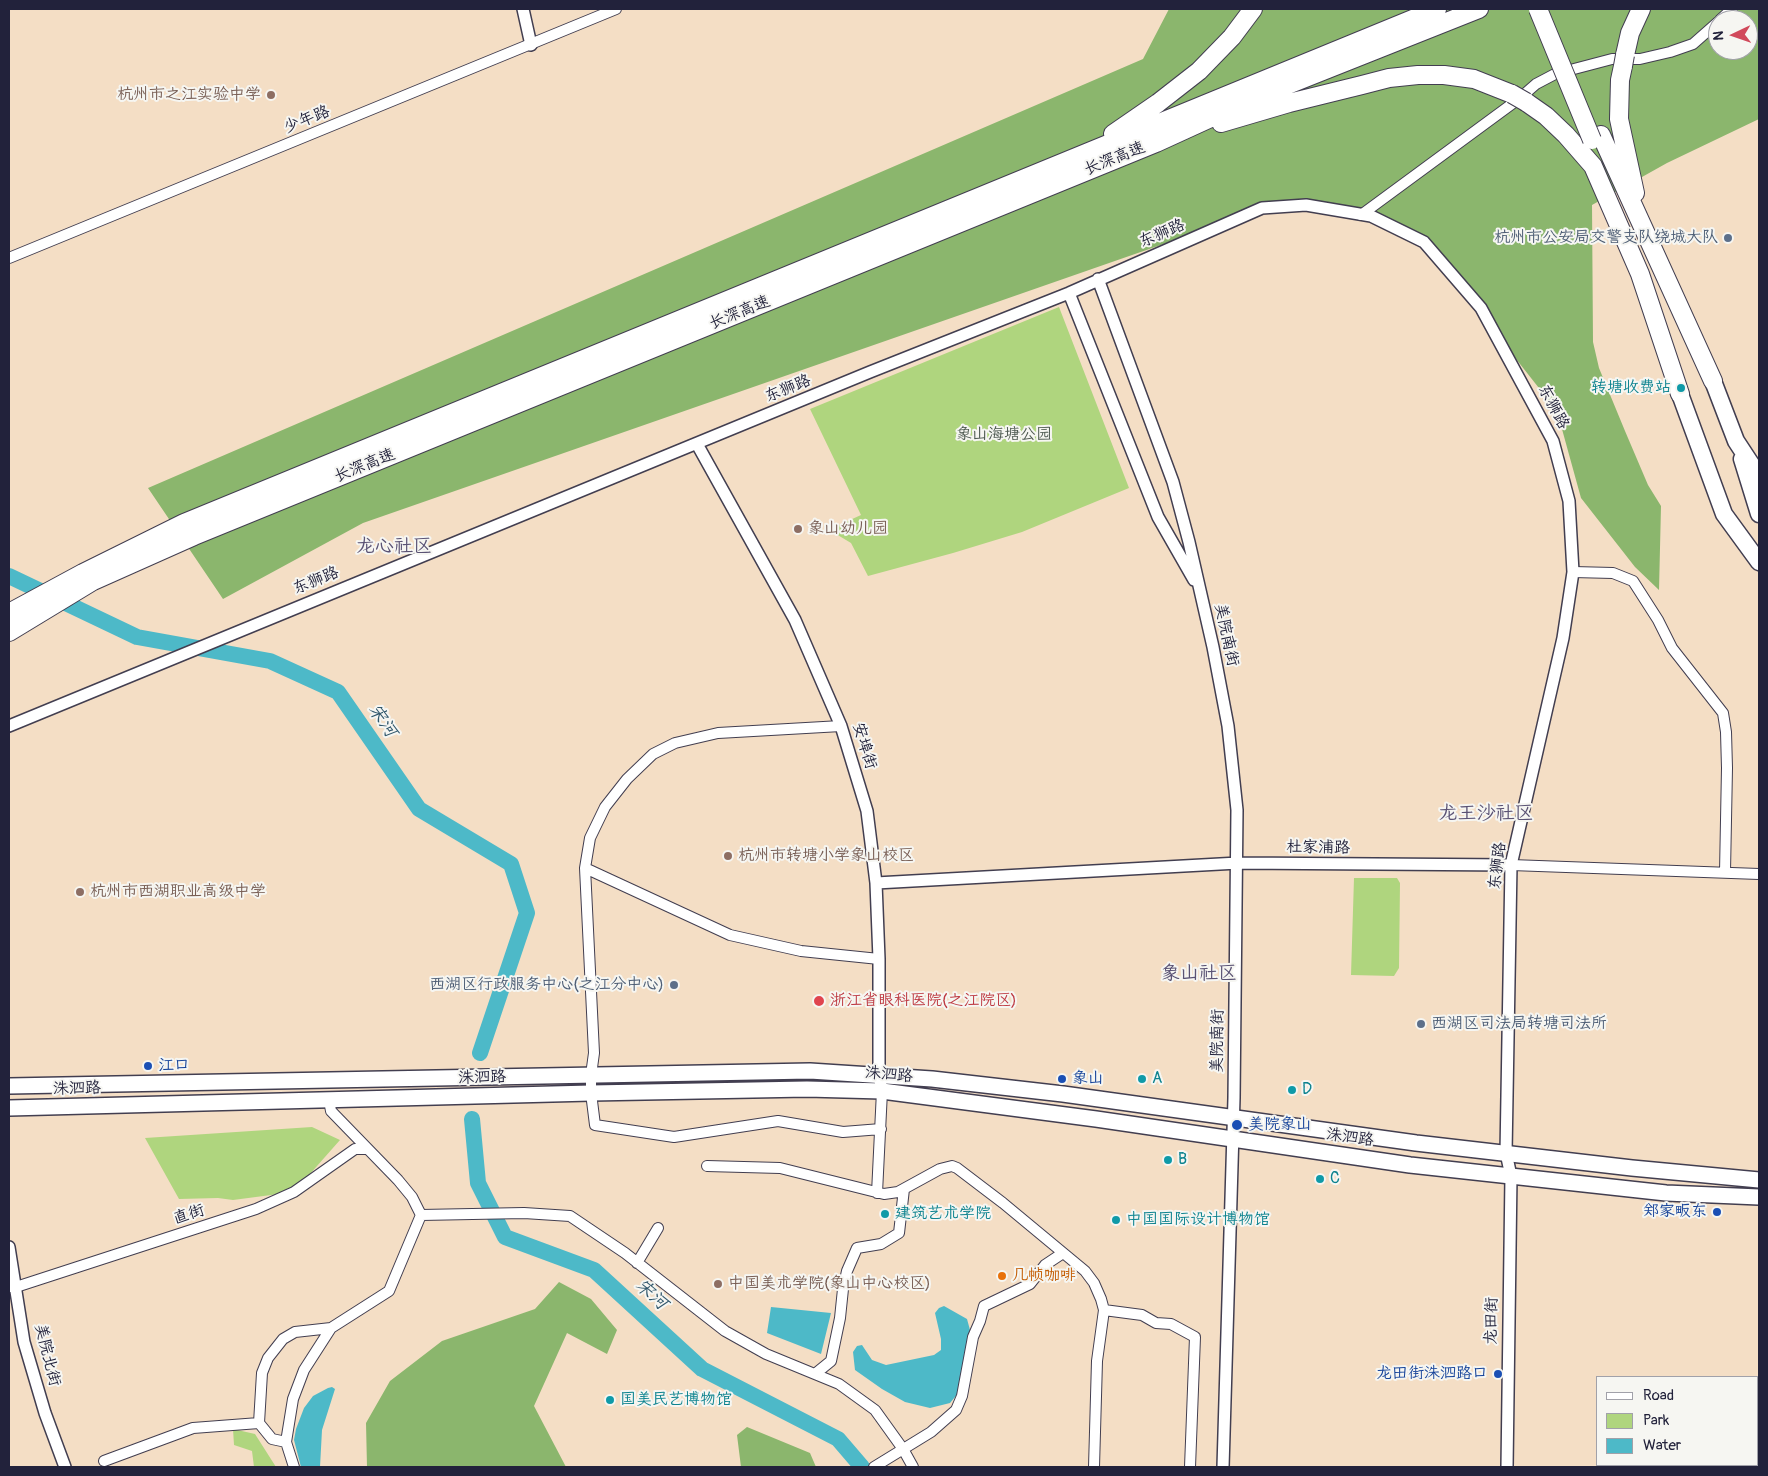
<!DOCTYPE html>
<html>
<head>
<meta charset="utf-8">
<style>
  body { margin:0 }
  #map { position:relative; width:1768px; height:1476px; overflow:hidden; background:#f4dec5; font-family:Pangolin,sans-serif }
  canvas { display:block }
  .frame { position:absolute; inset:0; border:10px solid #22223b; pointer-events:none }
  .legend { position:absolute; left:1596px; top:1376px; width:162px; height:90px; box-sizing:border-box; background:#f6f6f2; border:1px solid #a1a1a9; margin:0; padding:6px 9px; list-style:none; font-size:15px; color:#22223b }
  .legend li { display:flex; align-items:center; gap:10px; height:25px }
  .legend b { width:25px; border:1px solid #a1a1a9 }
  .north { position:absolute; left:1708px; top:10px; width:50px; height:50px; box-sizing:border-box; background:#f6f6f2; border:1px solid #a1a1a9; border-radius:50%; rotate:267deg; font-size:14px; font-weight:700; line-height:20px; text-align:center; color:#22223b }
  .north::after { content:''; display:block; margin:auto; width:18px; height:22px; background:#d1495b; clip-path:polygon(50% 0,100% 100%,50% 72%,0 100%) }
</style>
</head>
<body>
<div id="map">
<canvas width="1768" height="1476"></canvas>
<div class="frame"></div>
<ul class="legend">
<li><b style="height:6px;background:#fff"></b>Road</li>
<li><b style="height:14px;background:#afd57e"></b>Park</li>
<li><b style="height:14px;background:#4db9c8"></b>Water</li>
</ul>
<div class="north">N</div>
</div>
<script>
const context = document.querySelector('canvas').getContext('2d');
context.lineJoin = 'round';
function fill(path, color) {
  context.fillStyle = color;
  context.fill(path, 'evenodd');
}
function toPath(rows) {
  const path = new Path2D();
  for (const r of rows) {
    path.moveTo(r[0], r[1]);
    for (let i = 2; i < r.length; i += 2) path.lineTo(r[i], r[i + 1]);
  }
  return path;
}
function strokePath(path, color, width, dash) {
  context.strokeStyle = color;
  context.lineWidth = width;
  context.lineCap = dash ? 'butt' : 'round';
  context.setLineDash(dash || []);
  context.stroke(path);
}
function drawText(font, color, halo, rows, align = 'center') {
  context.font = font + ' Pangolin,"LXGW WenKai TC",sans-serif';
  context.lineWidth = 4;
  context.setLineDash([]);
  context.textBaseline = 'middle';
  context.strokeStyle = halo;
  context.fillStyle = color;
  for (const [text, x, y, turn = 0] of rows) {
    context.save();
    context.translate(x, y);
    context.rotate((+turn || 0) * Math.PI / 180);
    context.textAlign = isNaN(turn) ? turn : align;
    if (halo) context.strokeText(text, 0, 0);
    context.fillText(text, 0, 0);
    context.restore();
  }
}
fill(toPath([
  [1059,307,1129,488,1022,532,953,553,868,576,851,543,836,534,839,525,861,515,810,409],
  [1354,878,1397,878,1400,883,1399,968,1394,976,1351,975],
  [312,1127,340,1140,294,1192,233,1200,218,1198,179,1199,145,1138],
  [233,1429,255,1434,276,1467,254,1467,252,1451,234,1445]
]), '#afd57e');
fill(toPath([
  [1169,9,1759,9,1759,119,1667,163,1592,205,1593,342,1599,368,1625,431,1648,485,1661,506,1659,590,1635,567,1581,498,1557,411,1424,242,1361,215,1306,205,1244,216,363,523,223,599,148,488,1143,59],
  [1718,20,1748,20,1748,50,1718,50],
  [559,1282,591,1299,617,1330,607,1354,567,1333,534,1406,566,1467,367,1467,366,1423,390,1381,442,1341,535,1309],
  [747,1427,810,1453,816,1467,741,1467,737,1435]
]), '#8bb66d');
fill(toPath([
  [944,1306,967,1319,970,1330,960,1391,950,1403,930,1408,905,1402,882,1389,855,1370,853,1352,857,1346,862,1345,872,1360,886,1365,934,1355,941,1350,941,1339,935,1313,939,1308],
  [771,1307,831,1313,821,1354,767,1333],
  [332,1387,335,1389,322,1430,320,1467,301,1467,294,1440,296,1429,304,1408,313,1396,328,1388]
]), '#4db9c8');
strokePath(toPath([
  [9,576,137,637,270,661,338,692,419,809,511,864,527,913,480,1053],
  [472,1119,478,1183,505,1237,594,1270,702,1369,838,1439,862,1467]
]), '#4db9c8', 16);
const minor = toPath([
  [1720,20,1732,9],
  [1361,215,1520,98,1536,84,1555,74,1612,59,1640,59,1670,52,1693,44,1718,22],
  [9,258,616,9],
  [1573,572,1613,573,1633,581,1658,620,1672,648,1723,713,1726,732,1727,768,1725,872],
  [841,726,718,733,675,743,653,754,627,779,605,807,590,838,585,868,594,1053,591,1075,591,1093,595,1125,674,1137,778,1121,843,1132,881,1129],
  [1511,865,1759,874],
  [585,868,730,935,801,951,879,959],
  [707,1166,780,1168,884,1194,898,1192,940,1169,952,1166,957,1168,1003,1203,1085,1271,1094,1283,1101,1299,1104,1310,1142,1315,1156,1323,1171,1324,1195,1337,1190,1467],
  [877,1193,882,1091],
  [421,1215,524,1213,570,1216,625,1253,725,1331,766,1354,839,1384,875,1410,903,1449,913,1467],
  [637,1263,658,1228],
  [9,1287,16,1287,256,1209,294,1192,355,1149,367,1149],
  [815,1374,831,1361,840,1318,843,1289,847,1271,857,1248,881,1244,899,1233,904,1189],
  [286,1442,272,1439,259,1423,262,1373,268,1358,283,1339,295,1332,331,1328],
  [104,1461,193,1428,259,1423],
  [294,1467,286,1442,293,1399,304,1370,331,1328,389,1291,421,1215,412,1197,398,1180,331,1111,329,1100],
  [874,1467,931,1432,956,1410,962,1396,973,1337,980,1321,984,1306,1030,1284,1045,1265,1063,1253],
  [1094,1467,1097,1361,1104,1310]
]);
const tertiary = toPath([
  [523,9,531,45],
  [1098,279,1173,482,1189,542,1213,647,1228,726,1237,810,1234,1098,1223,1467],
  [1069,293,1158,517,1194,580],
  [697,444,795,620,841,726,867,811,876,883,879,959,879,1075,882,1091],
  [9,726,870,372,1069,293,1262,208,1306,205,1371,216,1424,242,1481,308,1553,441,1569,501,1573,572,1563,638,1511,865,1506,1153,1511,1176,1507,1467],
  [876,883,1238,863,1511,865],
  [9,1247,24,1342,45,1413,65,1467]
]);
const primary = toPath([
  [9,1086,810,1071,932,1079,1063,1094,1416,1143,1632,1168,1759,1180],
  [9,1108,591,1093,807,1089,882,1091,1096,1119,1410,1165,1666,1193,1759,1197]
]);
const trunk = toPath([
  [1713,381,1736,441,1759,476],
  [1680,394,1724,514,1759,562],
  [1742,459,1759,514]
]);
const motorway = toPath([
  [1625,55,1630,33,1641,9],
  [1623,66,1620,80,1619,119,1635,193],
  [1526,102,1546,116,1566,135,1593,166,1640,274,1680,394],
  [1221,123,1289,103,1362,85,1389,78,1418,75,1444,75,1474,79,1512,94],
  [1113,134,1158,103,1199,71,1232,37,1253,9],
  [1601,135,1713,381],
  [9,613,83,573,184,523,1437,9],
  [9,632,93,581,194,536,1156,143,1250,100,1479,9]
]);
strokePath(minor, '#423e50', 12);
strokePath(tertiary, '#423e50', 14);
strokePath(primary, '#423e50', 18);
strokePath(trunk, '#423e50', 19);
strokePath(motorway, '#423e50', 20);
strokePath(minor, '#fff', 10);
strokePath(tertiary, '#fff', 11);
strokePath(primary, '#fff', 15);
strokePath(trunk, '#fff', 16);
strokePath(motorway, '#fff', 18);
const motorwayBridge = toPath([
  [1538,9,1592,140],
  [1623,66,1625,55],
  [1512,94,1526,102]
]);
strokePath(motorwayBridge, '#423e50', 20, []);
strokePath(motorwayBridge, '#fff', 18);
for (const [x, y, r, color] of [
  [271,95,5,"#8d6e63"],
  [1728,238,5,"#5c6f8a"],
  [1681,388,5,"#0f9aa8"],
  [798,529,5,"#8d6e63"],
  [728,856,5,"#8d6e63"],
  [80,892,5,"#8d6e63"],
  [674,985,5,"#5c6f8a"],
  [819,1001,6,"#e0444e"],
  [1421,1024,5,"#5c6f8a"],
  [148,1066,5,"#1a4fb4"],
  [1062,1079,5,"#1a4fb4"],
  [1142,1079,5,"#0f9aa8"],
  [1292,1090,5,"#0f9aa8"],
  [1237,1125,6,"#1a4fb4"],
  [1168,1160,5,"#0f9aa8"],
  [1320,1179,5,"#0f9aa8"],
  [1717,1212,5,"#1a4fb4"],
  [885,1214,5,"#0f9aa8"],
  [1116,1220,5,"#0f9aa8"],
  [1002,1276,5,"#e8710a"],
  [718,1284,5,"#8d6e63"],
  [1498,1374,5,"#1a4fb4"],
  [610,1400,5,"#0f9aa8"]
]) {
  const dot = new Path2D();
  dot.arc(x, y, r, 0, 2 * Math.PI);
  context.fillStyle = color;
  context.fill(dot);
  strokePath(dot, '#f6f6f2', 2);
}
drawText('16px', '#785e54', '#f6f6f2', [
  ["杭州市之江实验中学",261,95,"right"],
  ["象山幼儿园",808,529],
  ["杭州市转塘小学象山校区",738,856],
  ["杭州市西湖职业高级中学",90,892],
  ["中国美术学院(象山中心校区)",728,1284]
], 'left');
drawText('16px', '#22223b', '#f6f6f2', [
  ["少年路",307,120,-22],
  ["长深高速",1115,159,-22],
  ["东狮路",1162,234,-23],
  ["长深高速",740,313,-22],
  ["东狮路",788,389,-22],
  ["东狮路",1553,407,62],
  ["长深高速",365,466,-22],
  ["东狮路",316,581,-22],
  ["美院南街",1226,635,78],
  ["安埠街",864,746,73],
  ["杜家浦路",1318,848,1],
  ["东狮路",1498,866,-83],
  ["美院南街",1218,1041,-89],
  ["洙泗路",889,1075,5],
  ["洙泗路",482,1078,-2],
  ["洙泗路",77,1089,-1],
  ["洙泗路",1350,1138,8],
  ["直街",189,1215,-18],
  ["龙田街",1492,1321,-89],
  ["美院北街",47,1355,76]
]);
drawText('16px', '#4e5e75', '#f6f6f2', [
  ["杭州市公安局交警支队绕城大队",1718,238],
  ["西湖区行政服务中心(之江分中心)",664,985],
  ["西湖区司法局转塘司法所",1431,1024,"left"]
], 'right');
drawText('16px', '#0d838f', '#f6f6f2', [
  ["转塘收费站",1671,388,"right"],
  ["A",1152,1079],
  ["D",1302,1090],
  ["B",1178,1160],
  ["C",1330,1179],
  ["建筑艺术学院",895,1214],
  ["中国国际设计博物馆",1126,1220],
  ["国美民艺博物馆",620,1400]
], 'left');
drawText('16px', '#4c584f', '#f6f6f2', [
  ["象山海塘公园",1004,435]
]);
drawText('16px', '#be3a42', '#f6f6f2', [
  ["浙江省眼科医院(之江院区)",830,1001]
], 'left');
drawText('16px', '#164399', '#f6f6f2', [
  ["江口",158,1066],
  ["象山",1072,1079],
  ["美院象山",1248,1125],
  ["郑家畈东",1707,1212,"right"],
  ["龙田街洙泗路口",1488,1374,"right"]
], 'left');
drawText('16px', '#c56008', '#f6f6f2', [
  ["几帧咖啡",1012,1276]
], 'left');
drawText('italic 18px', '#31576c', '#f6f6f2', [
  ["宋河",382,721,55],
  ["宋河",651,1295,42]
]);
drawText('19px', '#5a5274', '#f6f6f2', [
  ["龙心社区",394,547],
  ["龙王沙社区",1486,814],
  ["象山社区",1199,974]
]);
</script>
</body>
</html>
